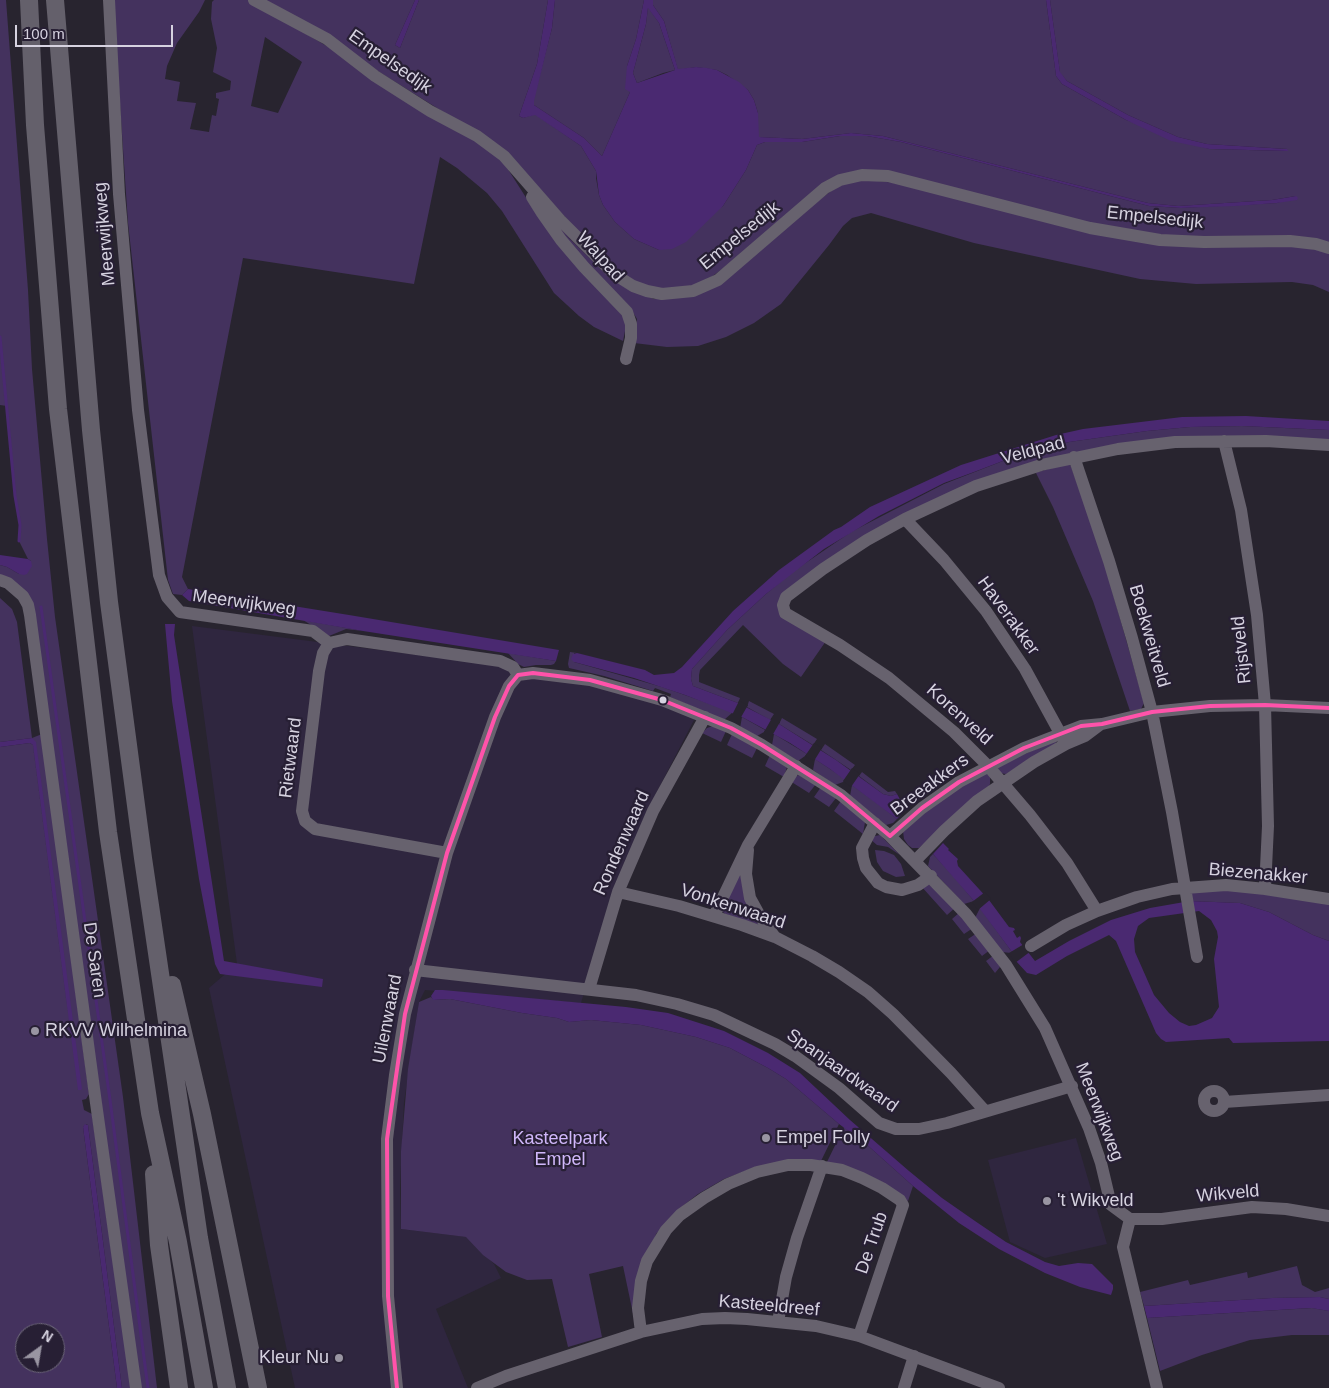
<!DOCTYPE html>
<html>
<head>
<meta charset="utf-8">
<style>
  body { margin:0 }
  #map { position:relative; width:1329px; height:1388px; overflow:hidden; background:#28242f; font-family:Helvetica,sans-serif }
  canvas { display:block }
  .north { position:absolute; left:15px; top:1323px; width:50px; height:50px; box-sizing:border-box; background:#271f34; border:1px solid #6d6779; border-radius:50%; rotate:32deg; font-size:14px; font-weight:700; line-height:20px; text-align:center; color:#d6d2e0 }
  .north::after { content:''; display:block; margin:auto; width:18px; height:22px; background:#9995a2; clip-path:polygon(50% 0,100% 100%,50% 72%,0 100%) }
  .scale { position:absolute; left:15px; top:25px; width:158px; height:22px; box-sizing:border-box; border:2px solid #d6d2e0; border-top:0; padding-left:6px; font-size:15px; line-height:18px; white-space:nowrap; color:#d6d2e0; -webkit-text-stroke:4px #271f34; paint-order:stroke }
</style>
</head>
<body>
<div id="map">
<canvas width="1329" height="1388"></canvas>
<div class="north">N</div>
<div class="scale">100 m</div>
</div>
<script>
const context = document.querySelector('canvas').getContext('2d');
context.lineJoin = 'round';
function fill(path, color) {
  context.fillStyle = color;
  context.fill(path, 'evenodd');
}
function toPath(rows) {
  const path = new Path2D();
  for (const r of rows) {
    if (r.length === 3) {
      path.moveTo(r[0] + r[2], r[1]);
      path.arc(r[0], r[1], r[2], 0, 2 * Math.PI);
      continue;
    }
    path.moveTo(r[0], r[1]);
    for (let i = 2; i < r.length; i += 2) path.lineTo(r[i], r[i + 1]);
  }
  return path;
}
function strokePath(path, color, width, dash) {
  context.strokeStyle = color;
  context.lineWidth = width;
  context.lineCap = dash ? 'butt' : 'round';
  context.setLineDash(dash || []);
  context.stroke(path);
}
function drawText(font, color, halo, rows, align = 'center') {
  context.font = font + ' Helvetica,sans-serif';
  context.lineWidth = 4.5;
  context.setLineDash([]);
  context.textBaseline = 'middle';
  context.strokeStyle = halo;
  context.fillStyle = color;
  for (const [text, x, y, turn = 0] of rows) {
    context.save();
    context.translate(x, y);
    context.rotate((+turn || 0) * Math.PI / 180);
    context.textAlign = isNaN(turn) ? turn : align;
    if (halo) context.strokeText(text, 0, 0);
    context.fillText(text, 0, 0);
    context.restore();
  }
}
fill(toPath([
  [192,626,521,668,632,691,695,718,645,815,613,894,581,1003,425,990,419,1002,404,1102,400,1187,401,1229,467,1237,494,1264,501,1278,436,1309,468,1388,295,1388,209,988,237,964],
  [1076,1138,1107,1244,1045,1258,1010,1242,988,1160]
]), '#2f263f');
fill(toPath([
  [0,0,6,0,28,290,32,369,47,539,55,617,123,1097,157,1388,140,1388,35,616,0,576,0,565,7,567,19,574,31,561,28,559,19,541,20,525,15,496,7,406,0,405],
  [113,0,205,0,199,12,177,43,167,66,165,79,180,82,177,101,196,103,190,129,209,132,212,115,216,116,219,99,216,98,216,93,230,90,231,81,213,72,217,48,211,19,212,2,214,0,249,0,340,54,482,144,504,163,539,218,627,321,623,341,594,327,579,316,554,293,502,211,487,193,457,168,440,157,414,284,243,258,182,577,188,589,182,595,173,594,168,580,128,223],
  [265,37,302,62,278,113,251,106],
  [264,0,415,0,395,45,400,48,419,0,548,0,537,64,519,116,523,118,535,114,581,146,596,171,596,178,599,195,603,205,615,222,634,239,659,250,723,206,746,170,757,145,765,142,802,142,840,136,867,136,901,142,1149,206,1181,208,1277,203,1296,196,1272,200,1178,206,1148,203,883,136,851,133,802,139,758,137,758,113,754,100,748,90,727,75,717,70,696,67,678,70,664,21,653,5,653,0,1046,0,1056,76,1062,84,1126,120,1209,149,1287,151,1287,149,1207,144,1178,137,1128,115,1067,81,1060,73,1050,0,1329,0,1329,245,1141,234,850,174,702,284,666,291,634,282,604,260,526,174,445,113],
  [555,0,644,0,636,39,627,66,630,92,602,156,584,138,534,105,533,101,552,28],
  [648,7,659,23,675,70,663,73,637,83,633,73,646,24],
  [861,179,904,184,1065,227,1294,246,1329,252,1329,292,1313,285,1292,282,1196,284,1140,279,974,243,871,213,852,218,843,226,829,245,781,304,754,323,726,337,698,346,667,347,634,343,637,319,629,306,583,261,545,211,570,239,609,277,628,289,654,299,669,298,696,294,839,185],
  [1242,426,1329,430,1329,442,1149,441,937,500,779,600,826,641,801,677,783,664,743,625,700,670,699,675,699,682,740,698,738,703,693,686,691,679,692,669,727,630,766,594,791,573,851,532,944,484,1008,459,1069,442,1147,431,1190,427],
  [1069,464,1071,466,1101,551,1144,703,1141,709,1130,711,1093,601,1053,507,1035,471],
  [0,598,12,609,17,622,32,738,42,734,89,1094,86,1099,82,1100,84,1110,92,1114,131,1388,122,1388,88,1125,86,1124,83,1127,117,1388,0,1388,0,747,30,743,33,745,78,1090,32,738,0,742],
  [25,1333,55,1333,55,1363,25,1363],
  [303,620,363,631,346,629,329,636],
  [570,652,577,653,574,653,574,662,662,687,733,712,724,720,670,697,671,694,655,688,653,691,604,676,569,668,568,664],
  [508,653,556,661,554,664,551,665,536,665,524,667,518,664],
  [749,701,774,714,770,720,747,707],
  [742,717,765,730,764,732,757,736,740,728],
  [782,718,817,739,813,745,779,724],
  [713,726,726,731,721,742,702,733,707,728],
  [732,734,757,748,752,758,727,745],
  [774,734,807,754,805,756,798,761,772,745],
  [1057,740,1055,745,1006,774,999,773,997,766],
  [825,744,855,765,851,770,821,750],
  [770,755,787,767,784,777,765,766],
  [815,759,845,779,843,782,835,785,813,770],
  [862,772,888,792,895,791,897,794,891,796,883,794,859,776],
  [984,772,990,776,990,784,988,788,919,848,912,848,908,845,904,839,903,831,937,801],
  [799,775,816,784,809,793,790,781,793,777],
  [852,785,882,807,897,819,893,823,886,825,850,796],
  [821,787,836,798,829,807,814,797],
  [841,801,865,822,863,834,834,811],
  [880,835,900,855,888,847,877,845,870,839,870,837],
  [875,850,884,851,894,855,901,864,905,876,896,877,883,871,877,862],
  [933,854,954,877,974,901,964,904,928,866,930,857],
  [739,872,759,925,725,914,723,912,723,908],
  [927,883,956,907,947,915,921,886],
  [1235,890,1329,904,1329,941,1313,935,1269,912,1240,903,1190,901,1189,891],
  [980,908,1012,952,1011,953,1002,952,975,918],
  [960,912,973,928,964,934,952,919],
  [977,933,990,950,982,956,968,939],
  [994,955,1000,967,995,973,986,961],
  [431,997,434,1000,450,999,522,1013,557,1018,569,1022,591,1020,641,1025,696,1037,730,1048,768,1068,786,1079,839,1124,821,1161,756,1167,724,1179,698,1194,684,1205,656,1234,635,1323,623,1266,589,1274,602,1337,568,1347,552,1279,527,1280,506,1272,483,1255,466,1237,401,1229,401,1151,408,1069,419,1002],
  [844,1127,865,1143,913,1186,908,1201,898,1193,827,1162],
  [1297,1266,1302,1285,1315,1292,1329,1288,1329,1299,1320,1297,1272,1298,1144,1306,1140,1292,1188,1280,1190,1285,1247,1272,1248,1278],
  [1312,1308,1329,1311,1329,1335,1292,1335,1250,1340,1202,1355,1160,1371,1147,1318]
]), '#44325e');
fill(toPath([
  [415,0,419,0,400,48,395,45],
  [548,0,555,0,552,28,534,101,534,105,584,138,602,156,630,92,625,89,627,66,636,39,644,0,653,0,653,5,664,21,678,69,696,67,707,68,717,70,739,82,748,90,754,100,758,113,759,137,802,139,851,133,883,136,1148,203,1178,206,1272,200,1296,196,1298,198,1297,200,1277,203,1235,206,1181,208,1149,206,901,142,867,136,840,136,802,142,765,142,757,145,746,170,723,206,686,242,672,249,659,250,634,239,615,222,603,205,599,195,596,171,581,146,535,115,523,118,519,116,537,64],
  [648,8,659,23,675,70,637,83,633,73,646,24],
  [1046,0,1050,0,1060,72,1067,81,1128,115,1178,137,1207,144,1287,149,1288,151,1209,149,1171,141,1126,120,1062,84,1056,76],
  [1246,416,1329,421,1329,430,1242,426,1190,427,1147,431,1069,442,1008,459,974,472,944,483,879,516,824,549,766,594,727,630,692,669,691,679,693,686,738,703,779,724,836,760,883,794,891,796,897,794,902,803,904,803,907,808,897,819,830,769,790,743,742,717,685,695,634,678,574,662,571,659,573,654,577,653,645,670,654,675,674,673,682,667,733,611,779,570,834,530,841,527,870,507,961,465,1056,435,1083,429,1182,417],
  [0,555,28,559,31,561,32,566,27,574,24,575,19,574,7,567,0,565],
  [188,589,349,615,559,650,556,661,363,631,189,601,182,595],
  [165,624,175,624,174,635,224,961,323,979,322,987,220,974,215,964,199,879,172,701],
  [32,738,36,742,82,1089,81,1090,78,1090,33,745,30,743,0,747,0,742],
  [943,843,949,849,948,850,958,859,957,861,958,866,989,900,1009,927,1014,928,1015,930,1013,931,1017,938,1020,936,1021,938,1020,942,1035,961,1069,941,1111,920,1150,908,1190,901,1240,903,1269,912,1313,935,1329,941,1329,1041,1233,1043,1229,1038,1166,1042,1161,1039,1156,1033,1116,941,1109,935,1067,956,1036,975,1027,973,1016,961,1012,952,974,901,933,854],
  [1199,911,1211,920,1217,931,1218,937,1214,959,1219,1007,1212,1018,1196,1025,1189,1026,1180,1022,1169,1013,1154,995,1135,952,1134,939,1138,926,1149,918],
  [435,990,443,990,626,1007,668,1013,724,1031,768,1053,800,1073,850,1120,909,1171,942,1198,975,1221,1006,1242,1045,1262,1059,1266,1078,1263,1092,1264,1113,1285,1113,1289,1111,1295,1080,1287,1045,1273,999,1249,959,1223,913,1186,865,1143,839,1124,786,1079,768,1068,730,1048,696,1037,641,1025,591,1020,569,1022,557,1018,522,1013,450,999,433,1000,431,996],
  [85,1124,88,1125,122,1388,117,1388,83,1127],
  [1320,1297,1329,1299,1329,1311,1311,1308,1147,1318,1144,1306,1272,1298]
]), '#4a2971');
fill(toPath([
  [739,701,748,705,740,719,732,715],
  [772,718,780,722,772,736,764,732],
  [814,743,822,748,814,761,805,756],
  [852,768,860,774,851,787,843,781],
  [985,892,991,899,978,910,972,902],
  [1024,944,1031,951,1015,963,1009,953]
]), '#28242f');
strokePath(toPath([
  [0,337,15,496,20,525,19,541],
  [41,607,110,1100,148,1388]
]), '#4a2971', 3);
strokePath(toPath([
  [109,0,119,194,138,410,159,575,167,597,180,612,313,631,329,643,347,639,500,661,513,667,518,675],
  [254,0,327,39,375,76,430,111,477,136,504,156,560,220,614,274,633,286,647,291,662,294,693,291,718,280,825,188,840,180,862,175,888,176,1090,228,1160,240,1204,242,1290,241,1316,244,1329,248],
  [532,197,542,213,561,240,584,267,627,312,631,324,631,338,626,359],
  [1224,441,1241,510,1257,615,1265,705,1268,826,1265,889],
  [1074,457,1109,561,1132,638,1152,712,1172,812,1197,957],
  [905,519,944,560,986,611,1025,669,1066,744],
  [0,580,8,583,23,596,28,605,30,615,96,1103,136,1388],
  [329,643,323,653,319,671,302,811,305,821,315,829,447,853],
  [518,675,533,673,590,680,662,700,731,728,762,745,841,795,890,836,966,914,1006,965,1045,1028,1089,1128,1101,1163,1111,1205,1130,1219,1123,1247,1157,1388],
  [875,823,862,848,863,858,866,868,878,883,886,887,902,890,918,885,931,876],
  [890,836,922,808,959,782,1024,748,1081,726,1102,724,1152,712,1210,706,1265,705,1329,708],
  [748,850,746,874,750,898,761,918,775,937],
  [915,861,944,831,977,801,1034,762,1066,744,1085,736,1101,724],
  [618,892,679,906,742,925,775,937,812,956,839,972,868,992,893,1014,951,1073,985,1111],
  [1097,911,1067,863,1030,815,988,766,954,732,889,678,840,645,785,613,783,605,786,597,823,569,867,540,905,519,976,486,1041,465,1118,449,1175,442,1266,441,1329,445],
  [714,916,748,845,796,766],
  [1031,946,1066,925,1097,911,1137,897,1172,889,1226,885,1265,889,1329,899],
  [415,970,636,995,677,1004,714,1015,775,1044,795,1056,839,1088,879,1123,896,1129,919,1129,947,1123,1072,1086],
  [589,989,618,892,653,811,705,717],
  [1214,1101,10],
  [1224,1102,1329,1095],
  [1130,1219,1162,1219,1252,1207,1286,1209,1329,1216],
  [778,1322,786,1277,797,1238,822,1166],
  [641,1332,638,1308,641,1281,647,1261,666,1230,680,1215,704,1198,728,1184,757,1172,788,1165,811,1165,842,1170,862,1178,882,1188,900,1200,903,1205,859,1336],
  [397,1388,388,1296,387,1139,395,1075,405,1014,447,853,495,717,509,686,518,675],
  [477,1388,506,1376,641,1332,702,1319,725,1318,747,1319,816,1326,859,1336,999,1388],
  [904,1388,914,1356]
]), '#67626e', 12);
strokePath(toPath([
  [29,0,35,125,58,409,108,832,150,1113,178,1242,204,1388],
  [55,0,91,430,109,602,143,858,199,1238,227,1388],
  [172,985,202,1114,258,1388],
  [154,1174,159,1245,179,1388]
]), '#64606b', 18);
strokePath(toPath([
  [397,1388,388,1296,387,1139,405,1014,447,853,495,717,509,686,518,675,533,673,590,680,662,700,731,728,762,745,841,795,890,836,922,808,959,782,1024,748,1081,726,1102,724,1152,712,1210,706,1265,705,1329,708]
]), '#ff53aa', 4);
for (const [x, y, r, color] of [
  [663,700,4.5,"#d6d2e0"],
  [35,1031,5,"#9995a2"],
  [766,1138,5,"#9995a2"],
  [1047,1201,5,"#9995a2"],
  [339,1358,5,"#9995a2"]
]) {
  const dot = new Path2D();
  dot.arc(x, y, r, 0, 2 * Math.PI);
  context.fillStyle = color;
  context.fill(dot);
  strokePath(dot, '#271f34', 2);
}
drawText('18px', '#d6d2e0', '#271f34', [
  ["Empelsedijk",390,62,35],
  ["Empelsedijk",1155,218,6],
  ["Meerwijkweg",105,234,-95],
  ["Empelsedijk",740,236,-39],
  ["Walpad",600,257,48],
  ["Veldpad",1033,451,-15],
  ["Meerwijkweg",244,603,8],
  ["Haverakker",1008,616,54],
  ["Boekweitveld",1149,636,74],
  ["Rijstveld",1242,650,-96],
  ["Korenveld",959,715,42],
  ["Rietwaard",291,758,-83],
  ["Breeakkers",930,785,-36],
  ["Rondenwaard",622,843,-66],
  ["Biezenakker",1258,874,5],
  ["Vonkenwaard",733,907,18],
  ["De Saren",94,960,82],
  ["Uilenwaard",388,1019,-79],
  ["Spanjaardwaard",842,1071,35],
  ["Meerwijkweg",1099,1112,69],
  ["Wikveld",1228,1194,-5],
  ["De Trub",872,1243,-71],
  ["Kasteeldreef",769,1306,5]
]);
drawText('18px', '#d6d2e0', '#271f34', [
  ["RKVV Wilhelmina",45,1031],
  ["Empel Folly",776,1138],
  ["'t Wikveld",1057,1201],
  ["Kleur Nu",329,1358,"right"]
], 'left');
drawText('18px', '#d0b7fa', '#271f34', [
  ["Kasteelpark",560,1139],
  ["Empel",560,1160]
]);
</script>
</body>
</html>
